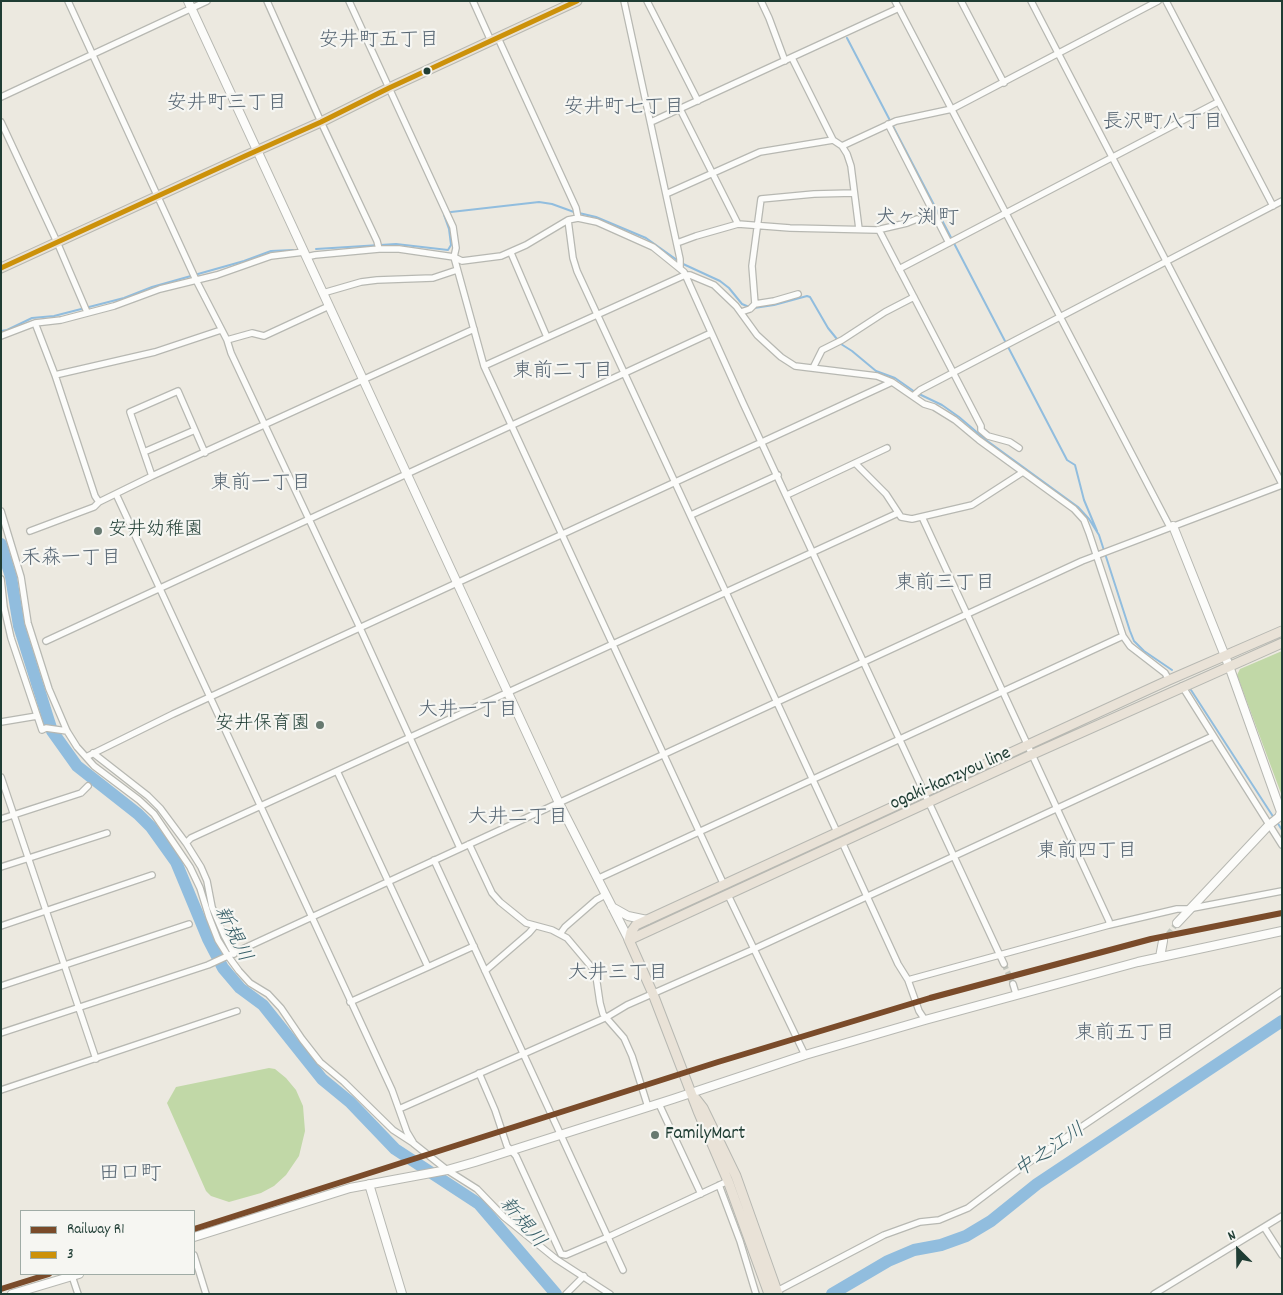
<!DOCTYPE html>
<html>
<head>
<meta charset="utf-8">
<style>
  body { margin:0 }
  #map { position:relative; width:1283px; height:1295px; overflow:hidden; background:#ece9e0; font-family:Dekko,sans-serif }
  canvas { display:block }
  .frame { position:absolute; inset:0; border:2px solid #1f3d34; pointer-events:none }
  .legend { position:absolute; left:20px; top:1210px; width:175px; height:65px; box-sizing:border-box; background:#f6f6f2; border:1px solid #a0aca6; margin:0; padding:6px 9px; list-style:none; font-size:15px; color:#1f3d34 }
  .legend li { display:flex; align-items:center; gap:10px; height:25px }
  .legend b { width:25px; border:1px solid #a0aca6 }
  .north { position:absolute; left:1213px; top:1225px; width:50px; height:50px; -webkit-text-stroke:4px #f6f6f2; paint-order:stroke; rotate:337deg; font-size:14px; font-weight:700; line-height:20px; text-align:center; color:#1f3d34 }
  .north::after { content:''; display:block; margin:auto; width:18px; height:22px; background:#1f3d34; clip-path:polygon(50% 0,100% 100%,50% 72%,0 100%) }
</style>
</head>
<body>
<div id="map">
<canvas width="1283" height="1295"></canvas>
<div class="frame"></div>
<ul class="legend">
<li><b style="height:6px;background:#7a4b2a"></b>Railway R1</li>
<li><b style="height:6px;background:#cc910a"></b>3</li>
</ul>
<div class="north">N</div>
</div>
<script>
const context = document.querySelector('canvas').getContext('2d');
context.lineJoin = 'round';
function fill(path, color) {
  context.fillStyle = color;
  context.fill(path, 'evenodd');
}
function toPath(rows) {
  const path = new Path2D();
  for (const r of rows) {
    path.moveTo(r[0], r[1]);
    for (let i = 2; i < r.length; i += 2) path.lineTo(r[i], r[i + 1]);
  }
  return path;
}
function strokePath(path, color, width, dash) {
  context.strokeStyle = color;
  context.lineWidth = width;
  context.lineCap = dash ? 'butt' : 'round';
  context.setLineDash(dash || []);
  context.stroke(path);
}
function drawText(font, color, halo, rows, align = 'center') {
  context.font = font + ' Dekko,"Klee One",sans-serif';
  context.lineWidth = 4.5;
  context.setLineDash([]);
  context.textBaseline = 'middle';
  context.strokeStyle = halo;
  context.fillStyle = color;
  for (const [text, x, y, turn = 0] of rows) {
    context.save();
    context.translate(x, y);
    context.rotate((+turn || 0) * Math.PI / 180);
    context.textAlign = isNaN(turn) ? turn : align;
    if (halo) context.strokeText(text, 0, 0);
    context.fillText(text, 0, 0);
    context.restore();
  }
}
fill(toPath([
  [1282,651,1282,796,1237,675,1240,669],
  [269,1068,275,1069,286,1078,296,1090,303,1106,305,1131,299,1156,286,1175,274,1186,261,1193,229,1202,211,1196,206,1191,167,1103,176,1087]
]), '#c1d8a7');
strokePath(toPath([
  [847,38,1067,460,1075,465,1084,500,1097,531],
  [579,213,596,217,646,238,677,260],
  [316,249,396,244,448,250,451,245,449,229,444,215,451,212,539,202,552,204,574,212],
  [681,263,720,281,729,288,742,304,749,307],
  [754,308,774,305,807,296,810,297,828,328,841,344,852,351,876,371,895,378,915,392],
  [1,331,7,330,32,318,54,316,124,298,152,287,244,261,271,251,293,250],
  [919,394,942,405,959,417,986,440,1078,507,1089,519,1099,535],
  [1099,535,1130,631,1134,641,1144,651,1172,670],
  [1191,690,1274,818],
  [1277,822,1282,830]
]), '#91bdde', 2);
strokePath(toPath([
  [1,544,11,577,19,626,52,731,77,766,138,814,151,827,176,862,208,939,223,968,240,988,263,1005,322,1079,350,1102,395,1149,479,1204,556,1294],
  [832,1294,888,1261,914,1250,941,1245,966,1236,991,1221,1037,1184,1282,1021]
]), '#91bdde', 12);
strokePath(toPath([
  [1163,941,1177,923],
  [1004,964,1013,984]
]), '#c3c7be', 5.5, [5.5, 3]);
const minor = toPath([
  [68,1,196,280,227,340,231,353,360,628,460,848],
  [267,1,321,122,377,241,379,249],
  [349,1,453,227,456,248,454,257,484,366,724,885],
  [473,1,491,41],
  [624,1,680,259,680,268],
  [647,1,698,101],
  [761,1,769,18,785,61],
  [895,1,1170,527],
  [961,1,1004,83],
  [1031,1,1282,484],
  [1166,1,1273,206],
  [498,38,576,208,578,218],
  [792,58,833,140],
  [1,97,207,1],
  [680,109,738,224],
  [1,122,57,242,87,312],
  [651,122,899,8],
  [888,124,949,243],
  [842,146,896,121,952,109,1158,1],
  [666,194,760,152,833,140,842,146,847,154,851,166,859,229],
  [568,220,573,258,577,271,837,832],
  [879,230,981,426,981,430,988,436,1010,442,1019,448],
  [677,243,696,236,738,224,790,228,877,230,907,223,917,219],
  [511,253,547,337],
  [306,257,315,255,379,249,399,249,454,257,462,261,501,256,526,245,568,220,578,218,597,222,653,247,684,272,743,403,1004,964],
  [899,269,1218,102],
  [323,293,361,282,377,280,433,278,457,270],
  [755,304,752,266,761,199,814,194,854,193],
  [741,312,750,309,755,304,774,301,798,294],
  [35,323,55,375,95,496,99,502],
  [1,336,35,323,61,320,114,306,160,289,217,275,271,256,304,252],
  [227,340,252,333,264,336,329,306],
  [484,366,685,275,690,275,714,285,736,306,757,335,781,357,795,366,877,376,892,382,924,404,934,407,955,420,979,440,1074,509,1084,520,1089,533,1123,636,1130,646,1165,673,1169,680],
  [813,368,822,350,842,340,885,312,914,297],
  [55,375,155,352,221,330],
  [913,396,920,390,1282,201],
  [144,452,195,430],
  [855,463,887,448],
  [152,476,130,412,178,391,205,453],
  [116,494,392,1090,407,1132,413,1142],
  [787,495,855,463,886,494,901,517,912,519,972,505,1023,472],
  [1,511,21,577,28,623,49,689,67,731,77,747,86,757,173,714,892,382],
  [691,515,778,475],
  [922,517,1109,921,1109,925],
  [30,531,94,507,99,502,152,476,474,329],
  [1,579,4,607,11,638,42,730,46,728,67,731],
  [46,641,711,333],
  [1182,686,1282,845],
  [1,722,37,716],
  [93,753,148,796,160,808,186,843,201,867,207,881,212,907,224,935,234,954],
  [86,757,94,766,139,800,154,814,190,867,200,888,209,917,218,940,228,956,239,971,250,983,268,994,281,1008,302,1039,320,1062,344,1082,393,1130,413,1143,447,1170,477,1189,504,1217,556,1259,610,1294],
  [337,771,428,967,474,946],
  [1,777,96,1059],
  [1,819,81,793,88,786],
  [842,842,898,964,908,980,919,1011,925,1020],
  [186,843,191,838,898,513],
  [469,844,492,893,500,902,526,923,552,930,567,938,594,970,596,976,600,1003,603,1014,624,1038,632,1056,648,1107],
  [434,860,623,1270],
  [1,867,107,833],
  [597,879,1123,636],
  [728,895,805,1055],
  [1,926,152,875],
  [560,934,565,927,596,900,605,895],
  [485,971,529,933,535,926],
  [908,980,1109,925,1177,909,1188,909,1282,891],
  [1013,984,1016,994],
  [1,986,189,924],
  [350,1002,428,967],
  [1,1033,208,965,1082,561,1282,485],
  [479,1073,495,1110,507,1146,516,1156,561,1254,566,1255,608,1237,728,1181],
  [1,1090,237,1011],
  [659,1104,701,1194],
  [399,1109,607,1017,627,1005,754,949,1213,736],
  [719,1185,740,1241,756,1294],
  [1264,1227,1282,1255],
  [194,1255,206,1294],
  [72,1276,78,1294],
  [777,1291,884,1235,920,1222,939,1220,968,1208,1025,1165,1282,991],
  [566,1294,584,1276],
  [1154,1294,1282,1216]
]);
const tertiary = toPath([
  [188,1,559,803,629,940],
  [1173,526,1229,666,1281,812,1279,817,1269,825,1177,923],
  [612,907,628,916,647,920],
  [1160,957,1163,941],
  [369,1184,402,1294],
  [194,1237,350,1188,447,1170,475,1162,673,1099,805,1055,925,1020,1138,962,1282,931],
  [12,1294,79,1274]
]);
const primary = toPath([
  [1,268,245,156,321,122,389,88,577,1],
  [629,940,1031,755,1282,643],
  [696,1099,703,1108,736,1176,778,1294],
  [769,1294,728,1181,698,1111,653,994,629,940,631,932,636,925,1169,680,1282,631]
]);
strokePath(minor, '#b7b8b2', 8);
strokePath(tertiary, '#b7b8b2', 10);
strokePath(primary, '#b7b8b2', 11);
strokePath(minor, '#fcfcfa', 5.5);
strokePath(tertiary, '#fcfcfa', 8);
strokePath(primary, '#e9e2d7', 9);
strokePath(toPath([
  [1,268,245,156,321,122,389,88,577,1]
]), '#cc910a', 5);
strokePath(toPath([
  [194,1229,718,1062,930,998,1151,939,1282,913],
  [1,1289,49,1274]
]), '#7a4b2a', 6);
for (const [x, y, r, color] of [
  [427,71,4.5,"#1f3d34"],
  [98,531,5,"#677970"],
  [320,725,5,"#677970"],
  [655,1135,5,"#677970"]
]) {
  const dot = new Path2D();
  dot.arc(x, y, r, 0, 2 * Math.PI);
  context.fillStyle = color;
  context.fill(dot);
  strokePath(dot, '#f6f6f2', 2);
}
drawText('19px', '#1f3d34', '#f6f6f2', [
  ["安井幼稚園",108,531],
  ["安井保育園",310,725,"right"],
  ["FamilyMart",665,1135]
], 'left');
drawText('19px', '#1f3d34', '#f6f6f2', [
  ["ogaki-kanzyou line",951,780,-24]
]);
drawText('20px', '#586774', '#f6f6f2', [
  ["安井町五丁目",379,42],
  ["安井町三丁目",227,105],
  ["安井町七丁目",624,109],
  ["長沢町八丁目",1163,124],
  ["東前二丁目",563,373],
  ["東前一丁目",261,485],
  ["禾森一丁目",71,560],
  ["東前三丁目",945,585],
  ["大井一丁目",468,712],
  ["大井二丁目",518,819],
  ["東前四丁目",1087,853],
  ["大井三丁目",618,975],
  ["東前五丁目",1125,1035]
]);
drawText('italic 20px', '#365e67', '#f6f6f2', [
  ["新規川",231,935,63],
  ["中之江川",1051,1152,-34],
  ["新規川",521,1224,50]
]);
drawText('21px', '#586774', '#f6f6f2', [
  ["犬ヶ渕町",917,220],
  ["田口町",130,1176]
]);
</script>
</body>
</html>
